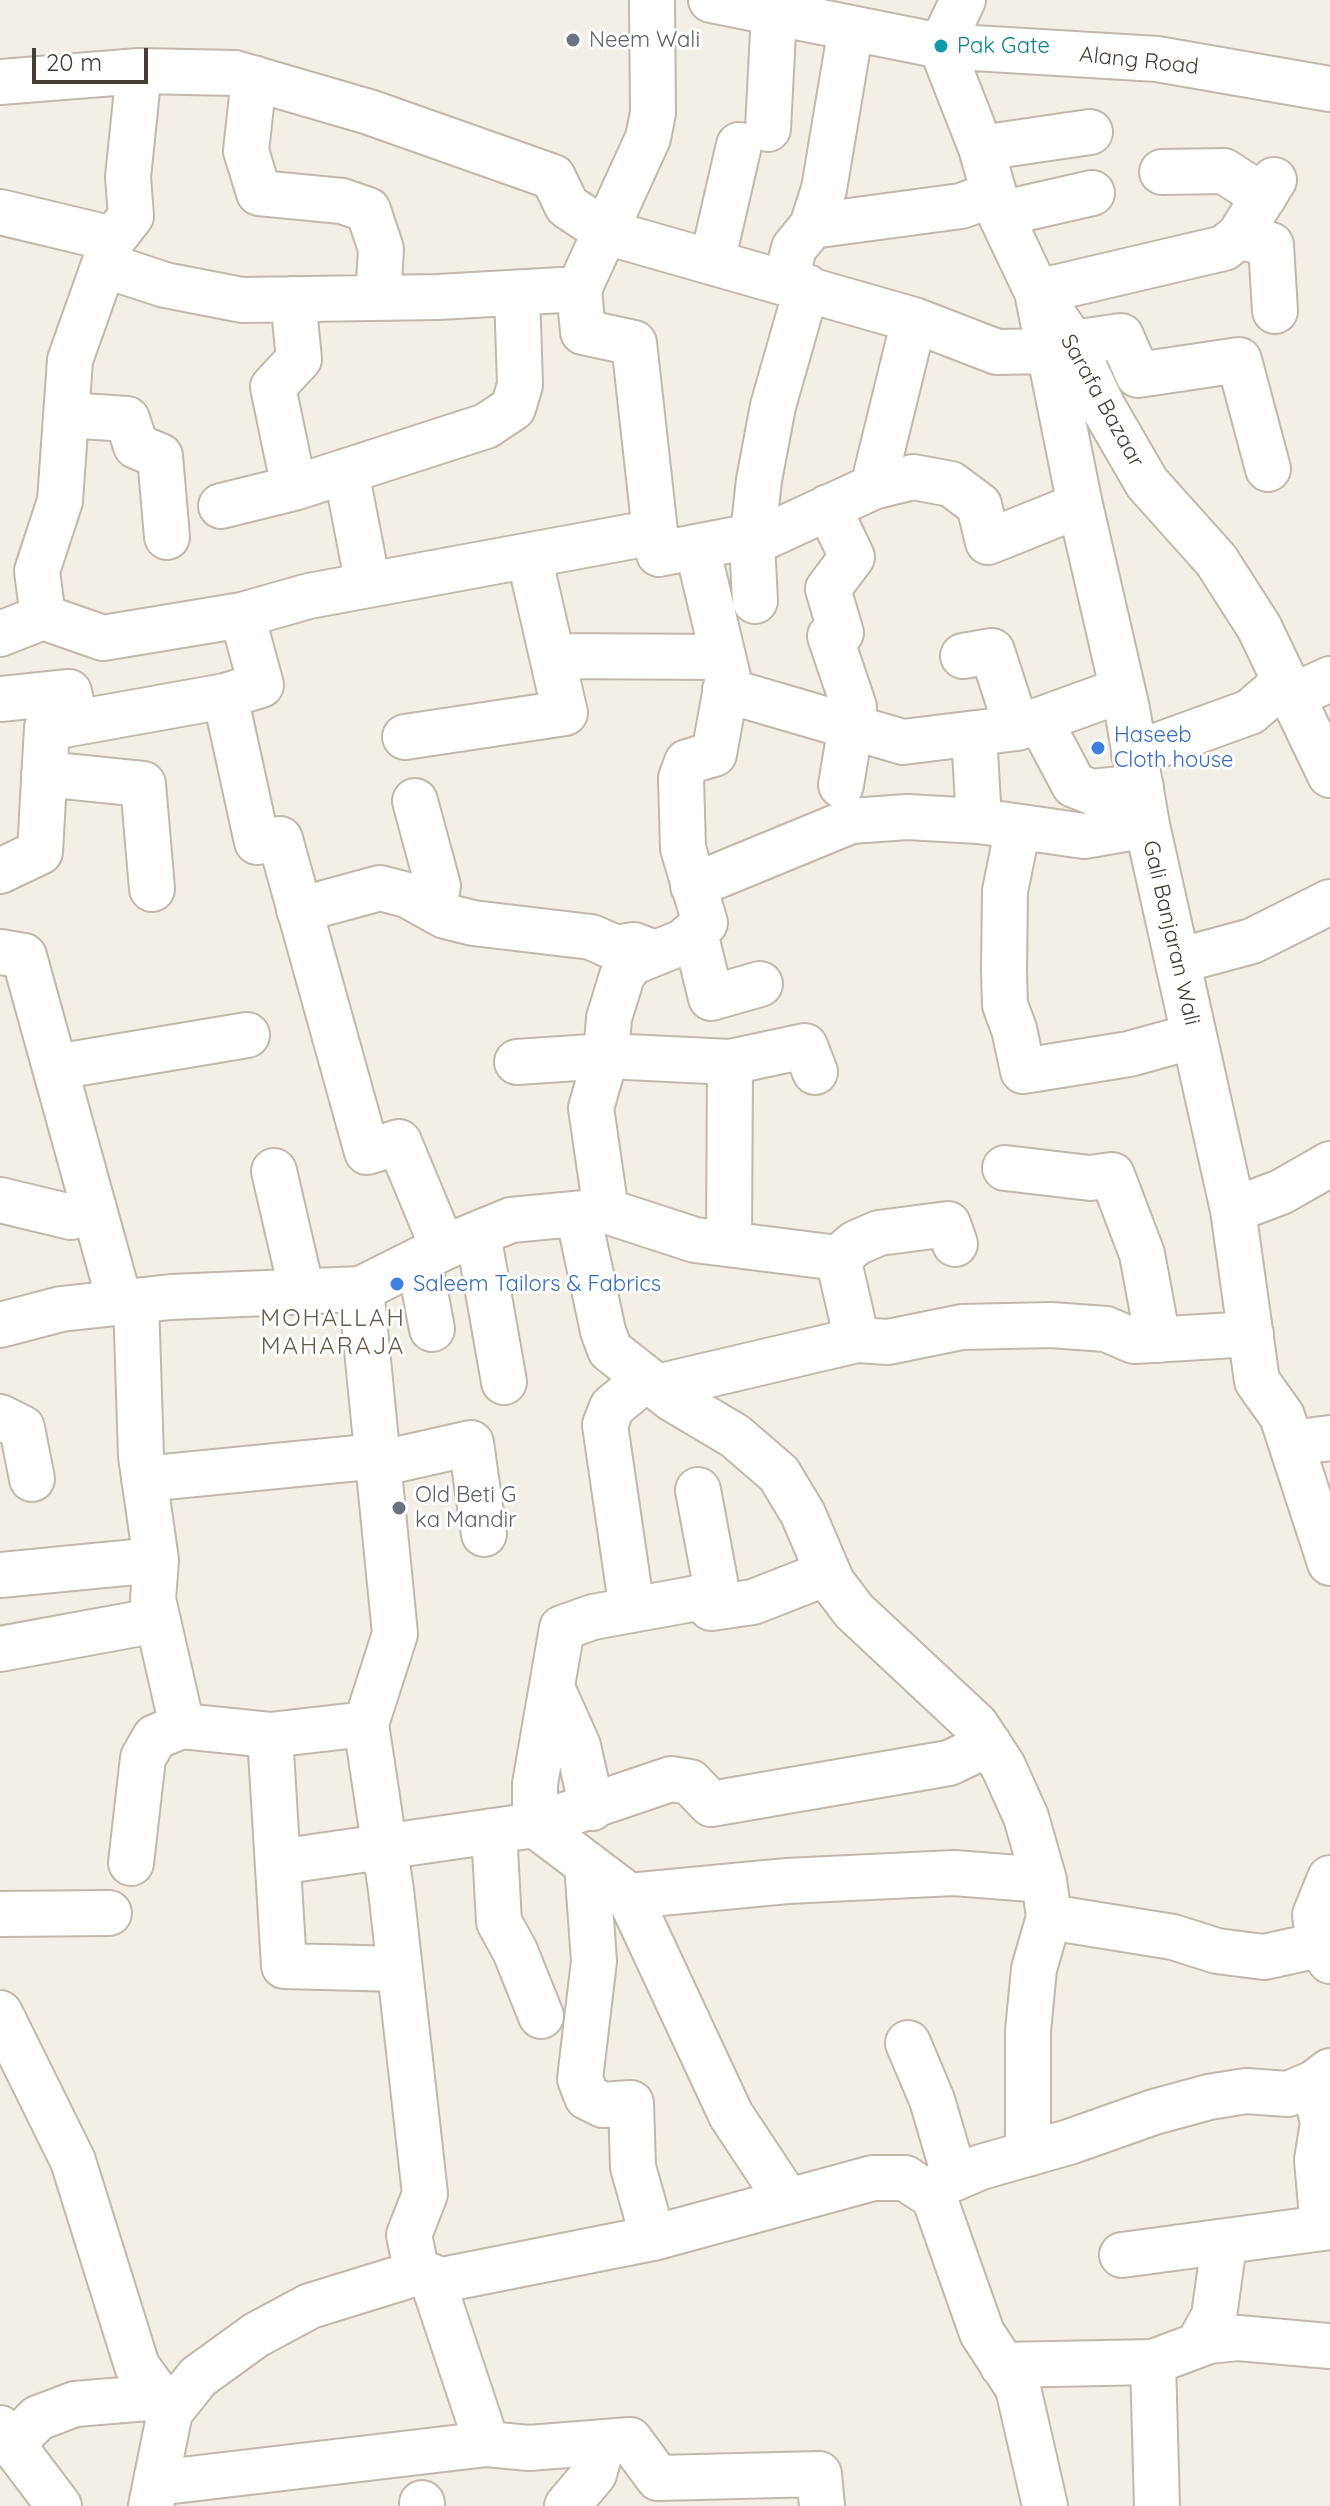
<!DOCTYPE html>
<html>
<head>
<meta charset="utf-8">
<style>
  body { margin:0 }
  #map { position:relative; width:1330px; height:2506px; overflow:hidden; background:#f3eee6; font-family:Quicksand,sans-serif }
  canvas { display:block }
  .scale { position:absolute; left:32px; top:48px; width:116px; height:36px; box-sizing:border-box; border:4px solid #453e35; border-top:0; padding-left:10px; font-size:24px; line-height:28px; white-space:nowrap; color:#453e35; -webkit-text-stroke:6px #fff; paint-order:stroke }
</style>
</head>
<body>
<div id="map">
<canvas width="1330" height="2506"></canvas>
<div class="scale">20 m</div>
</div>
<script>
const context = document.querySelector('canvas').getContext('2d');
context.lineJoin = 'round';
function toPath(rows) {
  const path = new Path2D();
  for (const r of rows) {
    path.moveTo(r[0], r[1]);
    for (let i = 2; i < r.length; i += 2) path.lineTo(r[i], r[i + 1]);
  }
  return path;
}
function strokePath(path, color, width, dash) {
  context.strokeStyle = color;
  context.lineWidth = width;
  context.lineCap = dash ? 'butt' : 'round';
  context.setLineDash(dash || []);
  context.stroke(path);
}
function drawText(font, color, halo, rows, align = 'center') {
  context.font = font + ' Quicksand,sans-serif';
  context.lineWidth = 6;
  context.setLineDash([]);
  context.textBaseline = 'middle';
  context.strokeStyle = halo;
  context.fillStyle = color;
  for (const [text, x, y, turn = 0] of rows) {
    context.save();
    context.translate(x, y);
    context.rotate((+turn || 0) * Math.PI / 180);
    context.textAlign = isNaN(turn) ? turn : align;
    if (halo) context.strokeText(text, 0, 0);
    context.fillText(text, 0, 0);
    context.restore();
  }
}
const minor = toPath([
  [711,0,941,46,1157,59,1330,89],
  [963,0,941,46,981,148,1000,214,1037,292,1073,343,1103,407,1147,483,1216,560,1259,627,1330,775],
  [254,78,246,151,259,193,342,201,368,210,381,249,378,298],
  [0,82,139,71,235,73,369,112,553,177,567,206,606,232,914,320,997,352,1049,351],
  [768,129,774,13],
  [981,148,1090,132],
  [1162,172,1224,171,1264,197],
  [1274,180,1239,236,1224,248,1037,292,1080,505,1127,709,1147,825,1233,1210,1257,1381,1282,1416,1330,1563],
  [0,212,113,239,70,360,60,501,37,571,43,617],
  [1000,214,1092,193],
  [812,226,961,206,994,194],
  [1239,236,1271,245,1275,311],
  [113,239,131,216,128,177,139,71],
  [712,262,739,145],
  [104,265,165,285,242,300,438,297,579,289,648,138,653,113,652,0],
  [785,283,794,248,812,226,824,189,851,28],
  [579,289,583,332,634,343,655,532],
  [293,299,299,359,273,387,294,488],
  [1073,343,1121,336,1138,375,1239,360,1268,469],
  [66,415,127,419,136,446,160,456,167,537],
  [346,471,368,585],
  [873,487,914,320],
  [221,506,294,488,486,426,513,408,520,385,517,293],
  [828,507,852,557,828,589,841,633,830,636,854,707,841,785],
  [752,543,873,487,913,477,951,484,979,505,988,542,1080,505],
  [755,601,752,543,759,480,773,406,807,287],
  [242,615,261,685,225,696,257,842,280,839,367,1152,399,1142,443,1248],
  [0,634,43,617,103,638,242,615,309,596,655,532,659,554,752,536],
  [554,656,723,657],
  [963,656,992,651,1017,728],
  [725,690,903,742,1017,728,1122,690],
  [1293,696,1330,679],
  [0,699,69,692,76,722],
  [1040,721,1074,785,1092,792,1141,787],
  [974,734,979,821],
  [405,737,565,713,529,556],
  [1134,754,1250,712,1286,681],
  [44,774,143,784,152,889],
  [415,801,438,886,433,909],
  [1018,827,1005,891,1004,971,1005,1005,1014,1029,1023,1071,1129,1054,1194,1036],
  [0,871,40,852,47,728,225,696],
  [693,886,851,821,907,817,979,821,1084,836,1147,825],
  [299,910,380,888,407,895,445,916,473,923,591,937,616,948,634,945,655,953],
  [695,933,711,998,760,984],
  [0,952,24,956,120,1303],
  [1178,961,1252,941,1330,902],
  [517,1062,606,1056,730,1062],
  [56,1067,247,1035],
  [1005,1168,1090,1178,1112,1175,1142,1254,1158,1340],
  [274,1171,302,1292],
  [0,1200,71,1217,94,1208],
  [1233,1210,1281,1192,1330,1164],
  [606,1211,591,1108,606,1056,609,1018,622,976,631,963,683,942,705,923,683,848,681,778,687,762,714,754,728,677,697,547],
  [578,1214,603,1331,610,1350,671,1398,735,1436,779,1474,803,1514,832,1582,854,1611,976,1725,1003,1766,1026,1817,1044,1880,1049,1917,1034,1969,1028,2031,1028,2154],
  [478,1234,504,1382],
  [729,1244,730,1062,805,1046,815,1072],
  [838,1258,856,1243,879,1233,948,1224,955,1244],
  [419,1260,432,1329],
  [361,1289,395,1634,366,1724,391,1890,425,2194,409,2235,417,2273],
  [136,1301,141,1456,156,1560,153,1599,182,1726],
  [0,1325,61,1309,171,1297,361,1289,443,1248,511,1220,606,1211,695,1240,838,1258,857,1340,888,1342,962,1327,1051,1325,1106,1329,1134,1341,1251,1334],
  [657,1387,857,1340],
  [0,1417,22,1428,32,1479],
  [1291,1443,1330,1438],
  [378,1464,471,1443,484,1534],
  [144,1479,378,1456],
  [698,1490,715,1581,703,1597],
  [827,1573,753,1602,711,1608,703,1597,593,1617,562,1628,535,1784,535,1825,671,1779,690,1782,711,1804,949,1763,989,1744],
  [0,1575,156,1560],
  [632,1610,605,1425,612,1407,646,1379],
  [0,1649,158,1620],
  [553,1690,578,1746,592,1808],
  [270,1735,284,1966,399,1969],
  [494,1831,499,1922,515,1951,541,2016],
  [278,1862,535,1825,629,1896,787,1881,954,1873,1044,1880],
  [131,1863,143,1758,155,1737,182,1726,270,1735,366,1724],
  [587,1864,594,1961,580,2079,587,2097,603,2105,631,2103,633,2167,653,2238],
  [1330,1878,1315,1915,1319,1945,1330,1961],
  [629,1896,731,2115,788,2201],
  [0,1914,109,1913],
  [1049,1917,1173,1937,1217,1951,1264,1957,1319,1945],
  [0,2013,73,2161,137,2366,170,2412],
  [908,2043,932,2100,955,2178],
  [1314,2083,1323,2123,1317,2160,1323,2228],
  [925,2191,981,2167,1069,2142,1154,2112,1209,2097,1246,2091,1288,2094,1314,2083,1330,2071],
  [1122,2255,1330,2227],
  [431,2276,487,2444],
  [1198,2345,1214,2316,1224,2244],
  [1153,2362,1157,2506],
  [1002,2365,1153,2362,1209,2341,1238,2338,1330,2346],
  [0,2428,59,2506],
  [13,2443,38,2418,75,2404,160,2397],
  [156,2483,487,2444,529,2448,630,2440,658,2478,819,2474,822,2506],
  [422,2503,422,2506],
  [151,2506,170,2412,198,2377,256,2335,310,2306,417,2273,442,2280,653,2238,873,2178,905,2178,934,2197,982,2333,1018,2388,1045,2506],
  [567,2506,594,2474,603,2442]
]);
strokePath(minor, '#c1b8ab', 48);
strokePath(minor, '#fff', 44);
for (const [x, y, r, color] of [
  [573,40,8,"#6b7280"],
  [941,46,8,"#0f9aa8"],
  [1098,748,8,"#3f7fe0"],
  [397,1284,8,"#3f7fe0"],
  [399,1508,8,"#6b7280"]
]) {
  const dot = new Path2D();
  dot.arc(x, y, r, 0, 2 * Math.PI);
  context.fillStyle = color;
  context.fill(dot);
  strokePath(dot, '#fff', 3);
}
drawText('22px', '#5b616d', '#fff', [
  ["Neem Wali",589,40],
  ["Old Beti G",415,1495],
  ["ka Mandir",415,1520]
], 'left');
drawText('22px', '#0d838f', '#fff', [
  ["Pak Gate",957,46]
], 'left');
drawText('22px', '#453e35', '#fff', [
  ["Alang Road",1139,61,6],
  ["Sarafa Bazaar",1102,401,61],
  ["Gali Banjaran Wali",1171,933,77]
]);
drawText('22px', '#366cbe', '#fff', [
  ["Haseeb",1114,735],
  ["Cloth house",1114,760],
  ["Saleem Tailors & Fabrics",413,1284]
], 'left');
context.letterSpacing = '2px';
drawText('24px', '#685c4d', '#fff', [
  ["MOHALLAH",333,1319],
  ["MAHARAJA",333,1347]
]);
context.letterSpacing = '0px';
</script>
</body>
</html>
